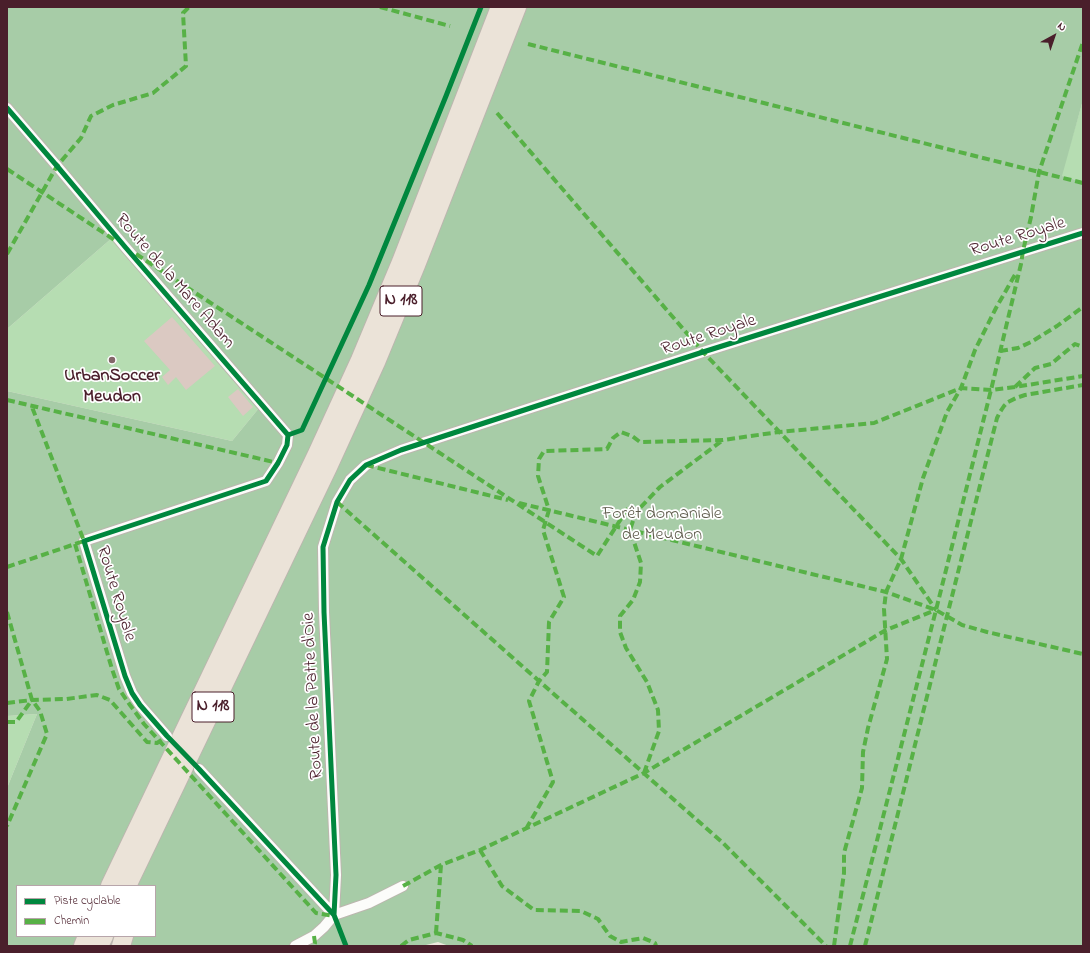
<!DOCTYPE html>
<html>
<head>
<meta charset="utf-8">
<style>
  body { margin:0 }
  #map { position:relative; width:1090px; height:953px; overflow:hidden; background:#ece9dd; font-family:"Indie Flower",sans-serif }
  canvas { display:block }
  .frame { position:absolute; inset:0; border:8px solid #4a1f2b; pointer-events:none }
  .legend { position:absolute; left:16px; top:885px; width:140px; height:52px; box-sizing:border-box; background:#fff; border:1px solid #b7a5aa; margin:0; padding:5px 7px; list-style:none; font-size:12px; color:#4a1f2b }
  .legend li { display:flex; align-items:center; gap:8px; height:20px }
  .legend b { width:20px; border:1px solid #b7a5aa }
  .north { position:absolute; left:1034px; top:16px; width:40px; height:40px; -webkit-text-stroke:3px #fff; paint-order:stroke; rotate:40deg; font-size:11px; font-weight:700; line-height:16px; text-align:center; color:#4a1f2b }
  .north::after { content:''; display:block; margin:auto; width:14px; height:18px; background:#4a1f2b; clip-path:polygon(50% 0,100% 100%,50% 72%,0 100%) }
</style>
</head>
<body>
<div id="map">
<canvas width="1090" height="953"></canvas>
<div class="frame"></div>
<ul class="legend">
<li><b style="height:5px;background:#00873e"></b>Piste cyclable</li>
<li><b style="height:5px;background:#57b146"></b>Chemin</li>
</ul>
<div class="north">N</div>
</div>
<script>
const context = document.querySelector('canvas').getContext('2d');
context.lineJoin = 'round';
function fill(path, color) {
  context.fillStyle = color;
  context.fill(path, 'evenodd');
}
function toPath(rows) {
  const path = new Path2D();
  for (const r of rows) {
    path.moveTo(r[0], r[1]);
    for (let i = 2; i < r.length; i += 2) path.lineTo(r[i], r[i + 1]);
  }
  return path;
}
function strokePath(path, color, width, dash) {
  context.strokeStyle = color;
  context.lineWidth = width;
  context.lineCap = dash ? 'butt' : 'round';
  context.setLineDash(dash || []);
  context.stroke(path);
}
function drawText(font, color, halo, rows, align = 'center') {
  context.font = font + ' "Indie Flower",sans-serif';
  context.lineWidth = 3.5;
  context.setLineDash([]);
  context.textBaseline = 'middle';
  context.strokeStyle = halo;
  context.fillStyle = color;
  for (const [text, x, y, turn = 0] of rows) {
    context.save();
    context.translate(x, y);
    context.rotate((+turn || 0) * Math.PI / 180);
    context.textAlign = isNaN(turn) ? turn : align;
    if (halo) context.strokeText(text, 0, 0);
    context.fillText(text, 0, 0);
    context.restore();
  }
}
fill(toPath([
  [1083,100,1083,182,1061,176],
  [112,238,259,408,232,441,7,391,7,329],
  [37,714,7,788,7,716]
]), '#b6ddb2');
fill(toPath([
  [7,7,1083,7,1083,100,1062,176,1083,182,1083,946,449,946,438,942,422,946,7,946,7,788,37,714,7,716,7,391,232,441,259,408,112,238,7,329],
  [17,886,155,886,155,936,17,936]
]), '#a7cca7');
fill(toPath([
  [172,317,215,366,186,390,176,377,168,385,162,377,170,370,144,341],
  [238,389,253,407,243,416,228,397]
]), '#dbc9c2');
const street = toPath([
  [7,108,57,166,126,248,288,435,287,445,278,463,266,481,84,541,125,676,132,693,140,705,167,736],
  [199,769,334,915],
  [334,915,336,875,324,612,323,547,337,502,350,480,366,465,401,450,703,352,1083,233],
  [295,946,314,936,324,927,334,915,369,903,403,886]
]);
const highway = toPath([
  [110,886,317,454,360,360,401,262,500,7],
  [127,886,328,467,376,362,416,265,517,7],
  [83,946,87,936],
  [99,946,104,936],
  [121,946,124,936]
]);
strokePath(street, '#bcb6af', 12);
strokePath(highway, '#bcb6af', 20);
strokePath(street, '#fcfcfa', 10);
strokePath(highway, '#ebe3d8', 18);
strokePath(toPath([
  [380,7,450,26],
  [528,44,1083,183],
  [497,113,703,352,901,559,936,610],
  [7,169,116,241],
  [7,254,57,166,81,138,91,116,113,105,153,93,186,66,183,13,189,7],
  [136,254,597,556,628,508],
  [1000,351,1018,348,1031,342,1057,326,1083,307],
  [1015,387,1035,368,1051,364,1075,344,1083,347],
  [7,400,278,463],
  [366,465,508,500],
  [337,502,539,681,722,842,826,946],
  [519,503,886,592,936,610,962,625,987,632,1083,654],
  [75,544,112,669,119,689,130,705,144,724,316,913,334,916],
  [7,567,84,541,32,407],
  [7,612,32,700,40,711,47,734,7,826],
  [7,703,32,700,66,699,97,695,110,700,147,742,157,743,163,739],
  [7,722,16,722,32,700],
  [644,773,659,731,658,710,647,682,626,648,620,632,620,616,633,600,640,582,641,563,630,530,636,512,660,487,723,440],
  [526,829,553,782,529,701,539,681,547,672,549,622,564,597,543,530,549,510,538,476,539,459,544,451,607,449,613,438,621,432,632,436,640,442,723,440,779,432,874,423,961,388,991,390,1015,387,1083,376],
  [480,850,502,886,534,910,581,911,598,919,610,936,621,942,643,938,655,943,656,946],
  [403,886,441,865,480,850,644,773,886,630,936,610],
  [436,933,441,865],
  [314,936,315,943,314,946],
  [401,946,409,940,436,933,463,940,472,946],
  [834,946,844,873,844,853,862,788,863,752,868,728,887,659,884,609,886,592,901,559,923,478,947,412,961,388,975,350,996,308,1016,273],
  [850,946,936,610,991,390,1021,264,1023,251,1031,217,1039,172,1083,42],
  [865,946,947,616,997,418,1000,412,1004,406,1008,402,1016,398,1025,395,1083,385]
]), '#57b146', 4, [8, 4]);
strokePath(toPath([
  [7,108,57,166,126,248,288,435,287,445,278,463,266,481,84,541,125,676,132,693,140,705,167,736,199,769,334,915],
  [288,435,302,430,369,285,446,96,481,7],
  [346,946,334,915,336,875,324,612,323,547,337,502,350,480,366,465,401,450,703,352,1083,233]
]), '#00873e', 5);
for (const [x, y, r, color] of [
  [112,360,4,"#836669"]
]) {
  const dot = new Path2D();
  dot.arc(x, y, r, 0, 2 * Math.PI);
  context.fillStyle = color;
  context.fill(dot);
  strokePath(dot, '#fff', 1.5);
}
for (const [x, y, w] of [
  [401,301,42],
  [213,707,42]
]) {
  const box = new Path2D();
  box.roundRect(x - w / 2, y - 15, w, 30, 3);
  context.fillStyle = '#fff';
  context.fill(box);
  strokePath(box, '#4a1f2b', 1);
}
drawText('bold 17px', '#4a1f2b', null, [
  ["N 118",401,301],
  ["N 118",213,707]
]);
drawText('18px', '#4a1f2b', '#fff', [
  ["Route Royale",1018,238,-17],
  ["Route de la Mare Adam",174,282,49],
  ["Route Royale",709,336,-18],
  ["Route Royale",115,594,73],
  ["Route de la Patte d'Oie",314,696,-93]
]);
drawText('bold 18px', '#4a1f2b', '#fff', [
  ["UrbanSoccer",112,377],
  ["Meudon",112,398]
]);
drawText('18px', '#605e4e', '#fff', [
  ["Forêt domaniale",662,515],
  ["de Meudon",662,536]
]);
</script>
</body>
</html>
